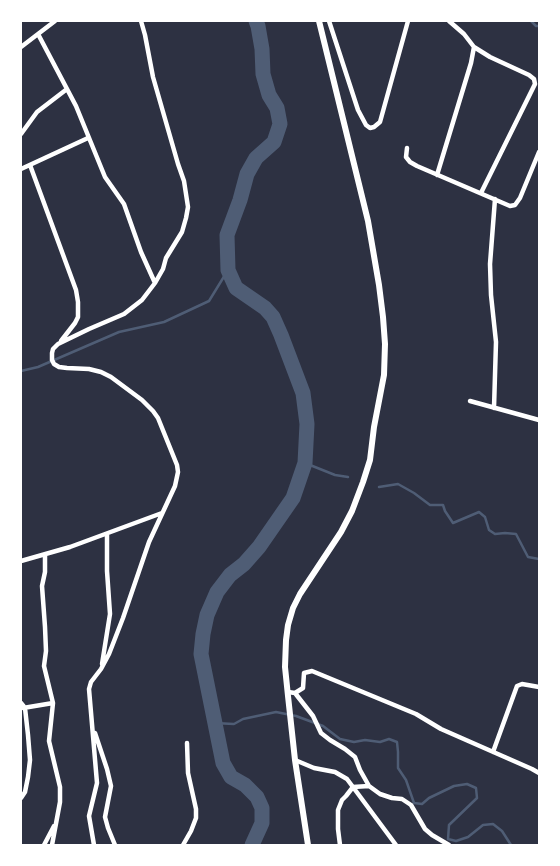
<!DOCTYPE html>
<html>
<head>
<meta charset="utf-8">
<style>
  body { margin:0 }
  #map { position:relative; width:560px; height:866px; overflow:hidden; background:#2d3142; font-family:Barlow,sans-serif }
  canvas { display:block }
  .frame { position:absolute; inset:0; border:22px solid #fff; pointer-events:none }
</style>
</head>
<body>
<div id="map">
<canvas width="560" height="866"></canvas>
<div class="frame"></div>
</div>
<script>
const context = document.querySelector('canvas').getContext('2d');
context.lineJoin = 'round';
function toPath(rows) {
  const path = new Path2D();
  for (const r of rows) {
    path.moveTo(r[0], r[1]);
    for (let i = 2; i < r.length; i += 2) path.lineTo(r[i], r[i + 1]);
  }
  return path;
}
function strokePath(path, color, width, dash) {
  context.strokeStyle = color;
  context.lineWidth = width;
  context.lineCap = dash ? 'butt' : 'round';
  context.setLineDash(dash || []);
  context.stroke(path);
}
strokePath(toPath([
  [531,21,536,26,539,26],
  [21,371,38,367,119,332,164,322,209,301,228,270],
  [305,463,335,475,348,477],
  [379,487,398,484,414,493,430,505,443,505,445,511,453,523,479,512,485,517,489,530,495,534,505,533,516,534,528,557,539,559],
  [214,723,234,724,243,719,276,712,296,716,323,726,340,739,354,742,365,740,380,742,389,739,397,742,398,752,398,768,406,780,414,803,422,804,429,798,454,786,467,784,476,788,477,798,449,825,448,839,456,841,468,837,483,825,493,824,502,831,511,845]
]), '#4f5d75', 2.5);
strokePath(toPath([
  [252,845,262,823,262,808,257,797,245,785,231,777,223,763,201,654,203,634,207,615,217,592,230,575,244,564,259,547,293,498,305,463,307,424,303,393,281,335,273,317,265,308,236,288,228,270,227,235,240,200,247,174,256,158,274,142,280,124,277,108,269,95,263,74,262,49,258,26,256,21]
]), '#4f5d75', 15);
strokePath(toPath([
  [329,21,358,110,366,125,370,128,374,127,380,122,408,21],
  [449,21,464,34,474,47,490,57,529,75,534,79,535,84,481,193],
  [38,34,76,106,105,177,124,204,141,252,155,283],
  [21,47,55,21],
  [21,134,37,112,67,89],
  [407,148,406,157,410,162,417,166,510,206,515,205,520,198,539,152],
  [30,165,76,290,78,302,78,317,75,323,61,341],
  [21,169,88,138],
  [437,175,471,63,474,47],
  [470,401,539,420],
  [494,408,496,342,491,295,490,264,495,199],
  [45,554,45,572,42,586,45,627,46,651,44,666,53,703,49,741,60,787,60,802,52,845],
  [21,561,70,547,162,513],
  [102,664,110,614,107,571,107,534],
  [288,692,295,693,303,688,304,673,312,671,416,714,441,729,532,769,539,773],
  [295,693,313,716,321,733,330,740,345,749,355,757,360,770,369,786],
  [21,703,25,708,28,735,30,760,28,777,25,792,21,798],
  [23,708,53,703],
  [95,733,107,769,111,786,105,817,108,828,115,845],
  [493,752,517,686,522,684,539,687],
  [295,760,314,768,335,772,347,779,396,845],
  [44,845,54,826],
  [94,845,89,816,97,783,89,689,91,682,101,669,109,654,123,618,149,542,175,486,178,472,177,465,158,418,153,411,142,400,111,377,101,372,89,369,67,368,59,367,54,364,52,360,52,353,53,349,58,344,89,329,124,314,142,300,155,283,163,269,166,258,182,232,186,218,188,207,184,181,178,164,153,77,145,35,141,21],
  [183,845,191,831,196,818,196,809,188,773,187,743],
  [340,845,338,829,338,810,342,800,346,796,353,787,369,786,380,794,392,798,402,799,411,805,425,829,432,835,449,845]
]), '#fff', 4.5);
strokePath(toPath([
  [308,845,295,760,288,696,285,667,286,640,288,625,293,608,300,594,341,532,352,511,363,482,370,460,374,427,384,375,385,344,383,317,379,285,368,221,319,21]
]), '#fff', 6);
</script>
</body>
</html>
